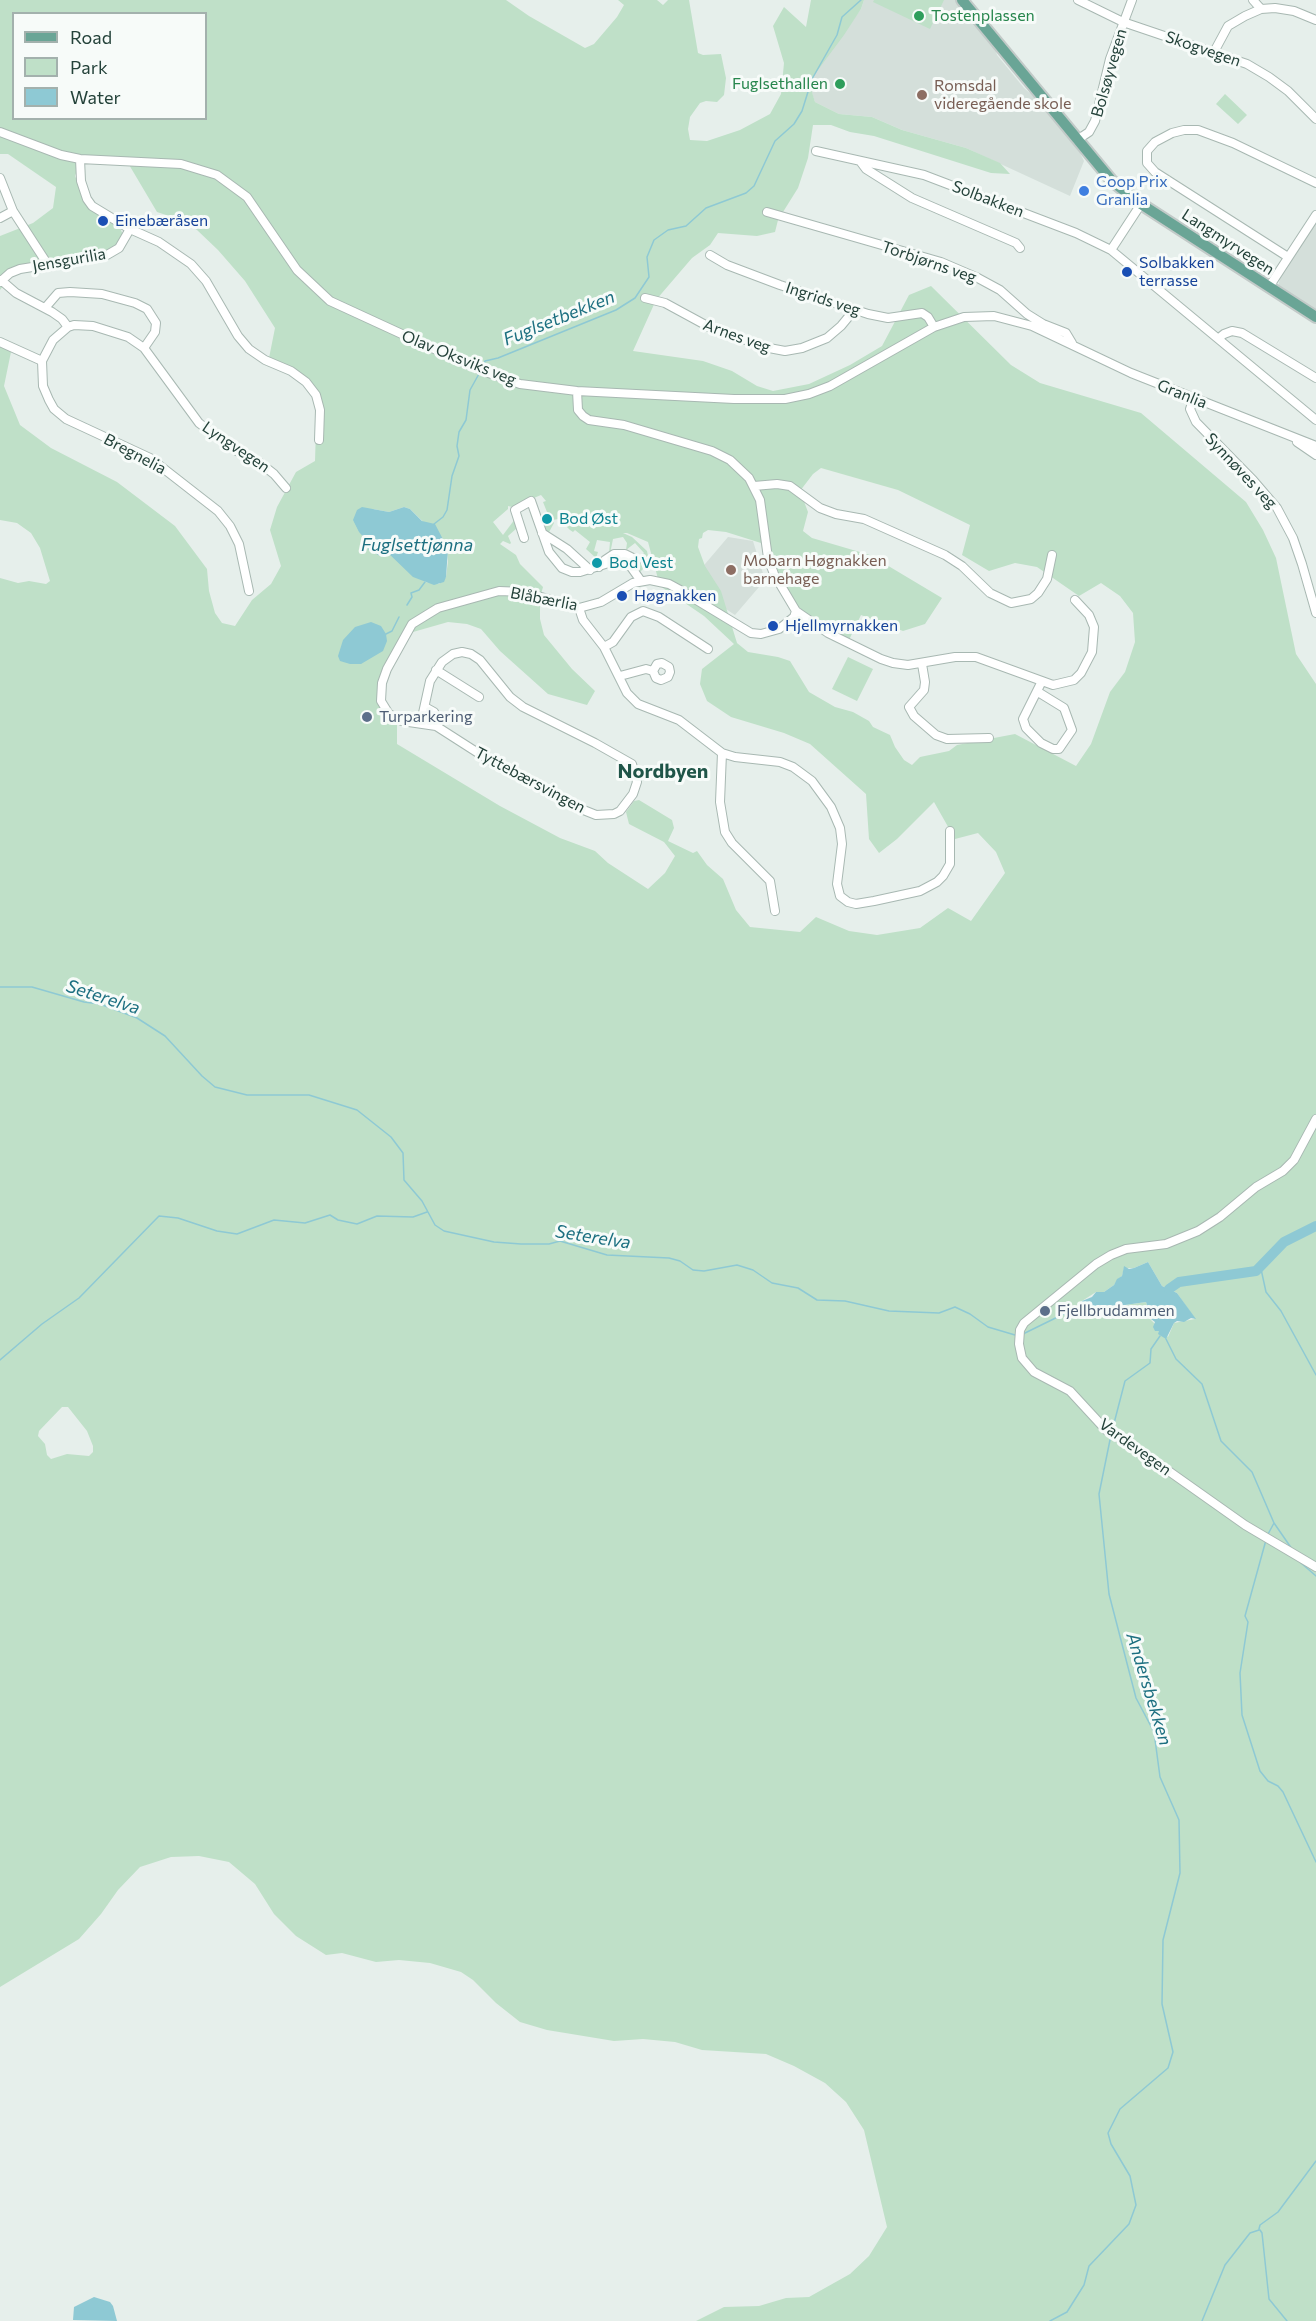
<!DOCTYPE html>
<html>
<head>
<meta charset="utf-8">
<style>
  body { margin:0 }
  #map { position:relative; width:1316px; height:2321px; overflow:hidden; background:#e6efeb; font-family:Commissioner,sans-serif }
  canvas { display:block }
  .legend { position:absolute; left:12px; top:12px; width:195px; height:108px; box-sizing:border-box; background:#f7fbf9; border:2px solid #a3b1ad; margin:0; padding:8px 10px; list-style:none; font-size:18px; color:#24423a }
  .legend li { display:flex; align-items:center; gap:12px; height:30px }
  .legend b { width:30px; border:2px solid #a3b1ad }
</style>
</head>
<body>
<div id="map">
<canvas width="1316" height="2321"></canvas>
<ul class="legend">
<li><b style="height:8px;background:#6aa596"></b>Road</li>
<li><b style="height:16px;background:#bfe0c8"></b>Park</li>
<li><b style="height:16px;background:#8ec9d4"></b>Water</li>
</ul>
</div>
<script>
const context = document.querySelector('canvas').getContext('2d');
context.lineJoin = 'round';
function fill(path, color) {
  context.fillStyle = color;
  context.fill(path, 'evenodd');
}
function toPath(rows) {
  const path = new Path2D();
  for (const r of rows) {
    path.moveTo(r[0], r[1]);
    for (let i = 2; i < r.length; i += 2) path.lineTo(r[i], r[i + 1]);
  }
  return path;
}
function strokePath(path, color, width, dash) {
  context.strokeStyle = color;
  context.lineWidth = width;
  context.lineCap = dash ? 'butt' : 'round';
  context.setLineDash(dash || []);
  context.stroke(path);
}
function drawText(font, color, halo, rows, align = 'center') {
  context.font = font + ' Commissioner,sans-serif';
  context.lineWidth = 6;
  context.setLineDash([]);
  context.textBaseline = 'middle';
  context.strokeStyle = halo;
  context.fillStyle = color;
  for (const [text, x, y, turn = 0] of rows) {
    context.save();
    context.translate(x, y);
    context.rotate((+turn || 0) * Math.PI / 180);
    context.textAlign = isNaN(turn) ? turn : align;
    if (halo) context.strokeText(text, 0, 0);
    context.fillText(text, 0, 0);
    context.restore();
  }
}
fill(toPath([
  [864,0,956,0,995,47,997,55,1024,88,1041,103,1080,153,1084,161,1070,196,966,148,902,130,872,117,839,114,815,102,808,82,861,9],
  [1316,223,1316,313,1278,287,1282,269],
  [728,537,753,541,765,580,735,615,688,584]
]), '#d4dfda');
fill(toPath([
  [0,0,506,0,529,16,585,48,594,44,617,17,624,5,618,0,657,0,663,5,668,0,689,0,698,53,703,55,721,54,726,78,724,95,717,102,706,101,700,103,690,117,688,129,690,140,707,141,740,130,770,114,781,94,784,63,773,26,784,7,806,27,811,0,864,0,861,9,844,35,809,82,815,102,839,114,872,117,902,130,966,148,1000,163,1010,174,991,173,874,136,850,132,831,125,813,125,808,158,798,188,778,220,775,232,757,236,718,233,710,245,692,258,656,300,633,351,703,361,732,371,757,386,773,391,809,384,850,365,882,346,909,295,931,286,1011,365,1040,383,1141,413,1246,502,1263,530,1276,558,1296,654,1316,684,1316,2321,696,2321,724,2307,759,2306,786,2298,809,2297,850,2274,869,2256,887,2227,864,2130,846,2102,825,2083,794,2066,766,2054,702,2050,675,2042,643,2039,614,2041,547,2030,520,2022,496,2003,473,1980,461,1972,430,1963,399,1960,376,1962,342,1953,326,1955,296,1936,274,1914,255,1884,229,1862,199,1856,171,1857,140,1867,118,1890,101,1914,79,1939,0,1987,0,578,18,583,29,581,46,584,50,581,40,548,31,533,17,523,0,520,0,341,11,352,4,386,20,425,51,448,117,482,175,526,207,569,209,591,215,613,222,623,235,626,252,600,271,584,281,566,270,530,277,507,296,472,315,461,317,398,288,367,269,358,275,328,245,281,218,250,197,230,181,220,157,212,128,163,81,160,75,176,88,208,119,225,123,235,120,242,110,251,13,273,0,290,0,236,33,223,53,208,56,187,8,154,0,154],
  [14,14,206,14,206,118,14,118],
  [821,468,898,490,970,525,962,555,989,571,1015,563,1037,567,1079,596,1101,583,1120,596,1133,613,1135,642,1125,672,1110,692,1091,744,1076,766,1015,734,957,745,949,751,920,757,912,765,904,760,895,747,890,735,873,727,869,721,853,712,835,707,809,692,790,661,778,657,748,652,737,643,721,591,705,566,698,547,699,539,702,538,703,533,708,530,726,532,761,543,770,551,779,574,798,606,807,615,849,640,861,615,903,631,925,624,942,598,870,555,812,538,803,531,808,512,800,491,813,474],
  [541,495,546,501,543,502,549,517,546,520,547,525,543,528,548,534,554,523,552,520,559,519,570,530,573,532,575,530,590,542,586,549,596,558,598,552,594,551,597,540,610,542,609,553,605,556,610,554,613,539,623,537,627,543,626,550,635,543,644,553,638,561,620,555,615,559,640,572,649,563,645,558,648,556,647,551,632,537,623,533,627,533,648,542,660,586,704,616,734,644,702,669,700,684,707,701,731,717,784,733,810,744,866,794,869,839,879,853,897,839,934,802,955,839,978,833,996,852,1005,873,971,921,948,908,920,928,877,935,849,931,816,917,800,932,750,927,736,910,723,879,707,865,697,851,693,853,668,841,674,828,672,820,639,800,634,801,626,812,629,824,664,842,675,856,665,873,648,889,608,863,595,851,560,838,500,806,397,744,397,725,388,713,383,694,387,668,403,640,413,632,448,622,467,624,481,629,500,651,548,694,587,705,595,691,572,669,544,635,540,619,540,598,543,587,520,564,516,555,500,544,503,541,510,544,511,543,508,536,517,528,515,519,503,535,493,522,508,509,508,506,512,507],
  [404,507,410,509,446,544,448,561,446,577,439,584,425,582,373,509,389,512],
  [1148,1262,1162,1286,1177,1293,1195,1319,1174,1323,1168,1337,1146,1315,1147,1305,1146,1302,1125,1305,1106,1311,1087,1311,1082,1301,1096,1292,1104,1292,1114,1285,1118,1279,1122,1276,1124,1268,1134,1268],
  [62,1407,68,1407,87,1431,93,1446,93,1452,89,1456,67,1454,51,1459,47,1455,45,1444,38,1436,39,1431],
  [874,0,944,0,930,29,873,2],
  [1225,94,1247,115,1238,124,1216,104],
  [848,657,873,669,857,701,832,689]
]), '#bfe0c8');
fill(toPath([
  [362,507,389,512,404,507,410,509,422,521,435,524,448,549,446,577,444,582,434,585,413,577,385,550,380,556,369,550,366,546,367,541,359,532,353,520,357,510],
  [371,622,381,626,386,634,387,641,383,651,361,664,350,664,340,661,338,656,343,640,355,627],
  [1148,1262,1162,1286,1177,1293,1196,1319,1191,1318,1184,1322,1177,1321,1174,1323,1166,1339,1158,1334,1159,1331,1155,1331,1153,1327,1155,1322,1143,1313,1147,1305,1146,1302,1125,1305,1106,1311,1082,1310,1080,1306,1082,1301,1092,1297,1096,1292,1104,1292,1114,1285,1117,1279,1122,1276,1124,1266,1129,1269,1134,1268],
  [94,2297,110,2302,113,2306,117,2321,73,2320,74,2307]
]), '#8ec9d4');
strokePath(toPath([
  [482,368,485,361,498,358,616,310,635,298,649,277,647,257,654,240,668,230,686,226,706,208,746,193,754,186,775,141,794,124,802,111,812,79,837,35,842,17,861,0],
  [434,524,443,517,447,510,452,476,459,456,457,446,459,432,466,420,470,390,480,372],
  [407,605,412,597,411,593,419,590,425,582],
  [386,634,392,631,399,617],
  [0,987,32,987,84,1002,100,1004,137,1018,165,1036,202,1076,215,1087,247,1095,309,1095,357,1110,391,1137,403,1153,404,1180,422,1201,435,1225,444,1231,494,1242,521,1244,549,1244,560,1241,607,1255,669,1258,680,1261,693,1270,704,1271,737,1265,753,1270,772,1283,798,1288,817,1300,845,1301,889,1311,939,1313,955,1307,970,1314,988,1327,1015,1335],
  [1261,1269,1266,1292,1281,1311,1316,1375],
  [1023,1334,1080,1306],
  [1166,1339,1176,1359,1202,1384,1221,1441,1252,1472,1274,1523,1267,1536],
  [0,1360,42,1324,79,1298,159,1216,178,1218,217,1231,237,1234,274,1220,305,1223,330,1215,338,1220,357,1224,377,1216,413,1217,427,1212],
  [1112,1431,1125,1381,1150,1363,1151,1349,1160,1336],
  [1274,1523,1292,1549],
  [1266,1540,1245,1616,1248,1622,1240,1673,1242,1715,1260,1771,1268,1781,1278,1786,1283,1792,1316,1862],
  [1301,1563,1316,1576],
  [1259,2229,1260,2225,1278,2212,1316,2161],
  [1260,2230,1262,2233,1269,2299,1287,2321],
  [1050,2321,1067,2312,1084,2285,1089,2266,1129,2224,1136,2205,1130,2176,1111,2144,1108,2133,1120,2109,1168,2068,1173,2052,1162,2004,1163,1940,1180,1873,1179,1820,1160,1777,1154,1732,1136,1698,1109,1594,1099,1494,1111,1435],
  [1202,2321,1225,2265,1250,2233,1259,2230]
]), '#8ec9d4', 1.5);
strokePath(toPath([
  [1169,1289,1179,1282,1256,1271,1284,1242,1316,1226]
]), '#8ec9d4', 10);
const minor = toPath([
  [1078,0,1123,22,1247,64,1269,77,1288,91,1316,119],
  [1253,0,1261,9],
  [1214,52,1228,26,1245,16,1261,9,1275,8,1294,11,1316,20],
  [0,132,61,155,80,159,181,164,217,175,247,197,297,270,330,301,480,370,520,384,577,391,734,399,785,399,809,394,830,386,934,327,964,317,994,316,1032,326,1131,373,1316,446],
  [1077,140,1089,132,1095,121,1110,59,1132,0],
  [816,151,924,175,1076,233,1111,250],
  [80,159,81,181,87,199,92,206,130,229,159,242,191,264,206,281,238,336,249,349,265,360,291,371,306,382,316,395,320,410,319,440],
  [860,161,866,169,912,198,1016,243,1020,248],
  [0,178,13,211,48,265],
  [1141,204,1111,250,1316,420],
  [767,212,941,262,976,277,1000,290,1027,314,1043,324,1066,333,1072,343],
  [0,218,13,211],
  [710,255,727,265,780,285,868,314,888,318,922,313,928,317,934,327],
  [1288,257,1155,172,1147,163,1147,151,1155,142,1172,133,1184,130,1198,130,1233,143,1316,183],
  [1,280,16,293,52,312,62,319,68,327,53,340,42,361],
  [0,282,10,273,20,269,107,255,119,248,130,229],
  [1269,287,1316,215],
  [645,298,665,303,711,328,769,348,785,351,802,348,827,338,841,326,855,309],
  [45,308,58,293,70,292,102,294,135,303,147,309,156,323,155,332,144,348,128,337,93,326,74,325,68,327],
  [1219,338,1224,334,1232,331,1242,333,1316,378],
  [0,342,42,361,43,386,49,400,54,409,66,419,150,458,218,511,230,526,239,544,249,591],
  [144,348,199,423,235,450,260,463,274,474,286,488],
  [1194,398,1190,409,1196,422,1253,480,1277,508,1293,538,1302,564,1316,613],
  [1297,442,1316,455],
  [754,486,777,484,790,486,820,508,836,514,864,519,945,555,962,566,990,593,1011,603,1031,599,1038,593,1047,579,1052,555],
  [542,533,567,549,590,570],
  [524,538,515,510,531,501,549,552,562,568,572,572,580,572,615,561,623,562,631,567,641,581],
  [599,567,605,560,614,554,625,554,637,560],
  [579,608,583,620,604,647,627,693,638,704,679,720,722,753,735,757,780,762,793,767,812,781,831,807,840,828,842,844,837,884,840,896,848,902,856,904,874,901,920,891,937,882,943,876,950,864,950,831],
  [796,611,828,633,881,659,893,663,908,665,955,657,976,657,1053,685,1074,680,1081,673,1092,652,1094,627,1089,615,1075,600],
  [604,647,613,642,631,617,643,611,659,617,708,649],
  [922,664,925,682,924,690,909,707,914,716,936,735,947,739,989,738],
  [436,670,479,697],
  [620,676,646,669,653,671,656,678,661,680,668,677,670,672,669,667,662,663,657,664,653,671],
  [1038,692,1064,708,1072,730,1059,749,1053,749,1041,743,1026,728,1023,719,1041,683],
  [425,707,434,712,437,717,436,726],
  [421,722,430,681,442,662,453,654,462,652,471,654,480,660,510,697,523,707,595,743,632,764,637,782,633,794,620,811,614,814,596,815,576,807,489,760,436,726,402,721,389,714,381,701,382,683,387,669,412,624,438,608,499,591,524,592,579,608,601,602,633,583,650,580,669,584,680,590,751,633,761,634,779,629,794,617,796,611,774,574,768,558,760,500,749,478,730,460,712,451,624,425,589,420,583,416,578,410,577,391],
  [722,753,720,802,725,832,732,843,770,881,775,911],
  [1316,1119,1294,1160,1283,1171,1256,1187,1220,1217,1198,1231,1166,1244,1126,1249,1111,1255,1096,1264,1024,1323,1020,1330,1019,1344,1022,1358,1034,1372,1070,1391,1106,1430,1146,1455,1245,1525,1316,1567]
]);
const major = toPath([
  [962,0,1112,181,1141,204,1316,317]
]);
strokePath(minor, '#a8b8b2', 10);
strokePath(major, '#c2cac8', 14);
strokePath(minor, '#fff', 8);
strokePath(major, '#6aa596', 10);
for (const [x, y, r, color] of [
  [919,16,6,"#2e9e5b"],
  [840,84,6,"#2e9e5b"],
  [922,95,6,"#8d6e63"],
  [1084,191,6,"#3f7fe0"],
  [103,221,6,"#1a4fb4"],
  [1127,272,6,"#1a4fb4"],
  [547,519,6,"#0f9aa8"],
  [597,563,6,"#0f9aa8"],
  [731,570,6,"#8d6e63"],
  [622,596,6,"#1a4fb4"],
  [773,626,6,"#1a4fb4"],
  [367,717,6,"#5c6f8a"],
  [1045,1311,6,"#5c6f8a"]
]) {
  const dot = new Path2D();
  dot.arc(x, y, r, 0, 2 * Math.PI);
  context.fillStyle = color;
  context.fill(dot);
  strokePath(dot, '#f7fbf9', 2);
}
drawText('16px', '#27864d', '#f7fbf9', [
  ["Tostenplassen",931,16],
  ["Fuglsethallen",828,84,"right"]
], 'left');
drawText('16px', '#24423a', '#f7fbf9', [
  ["Skogvegen",1203,49,19],
  ["Bolsøyvegen",1109,73,-74],
  ["Solbakken",988,199,21],
  ["Langmyrvegen",1228,242,33],
  ["Jensgurilia",69,260,-10],
  ["Torbjørns veg",929,262,19],
  ["Ingrids veg",823,299,18],
  ["Arnes veg",737,336,20],
  ["Olav Oksviks veg",459,358,22],
  ["Granlia",1182,394,22],
  ["Lyngvegen",236,447,34],
  ["Bregnelia",135,454,28],
  ["Synnøves veg",1241,471,47],
  ["Blåbærlia",544,599,11],
  ["Tyttebærsvingen",530,780,28],
  ["Vardevegen",1135,1447,36]
]);
drawText('16px', '#785e54', '#f7fbf9', [
  ["Romsdal",934,86],
  ["videregående skole",934,104],
  ["Mobarn Høgnakken",743,561],
  ["barnehage",743,579]
], 'left');
drawText('16px', '#366cbe', '#f7fbf9', [
  ["Coop Prix",1096,182],
  ["Granlia",1096,200]
], 'left');
drawText('16px', '#164399', '#f7fbf9', [
  ["Einebæråsen",115,221],
  ["Solbakken",1139,263],
  ["terrasse",1139,281],
  ["Høgnakken",634,596],
  ["Hjellmyrnakken",785,626]
], 'left');
drawText('16px', '#0d838f', '#f7fbf9', [
  ["Bod Øst",559,519],
  ["Bod Vest",609,563]
], 'left');
drawText('16px', '#4e5e75', '#f7fbf9', [
  ["Turparkering",379,717],
  ["Fjellbrudammen",1057,1311]
], 'left');
drawText('italic 18px', '#1c6f80', '#f7fbf9', [
  ["Fuglsetbekken",559,318,-22],
  ["Fuglsettjønna",417,545],
  ["Seterelva",103,997,18],
  ["Seterelva",593,1237,9],
  ["Andersbekken",1149,1689,73]
]);
drawText('bold 20px', '#1f5548', '#f7fbf9', [
  ["Nordbyen",663,771]
]);
</script>
</body>
</html>
